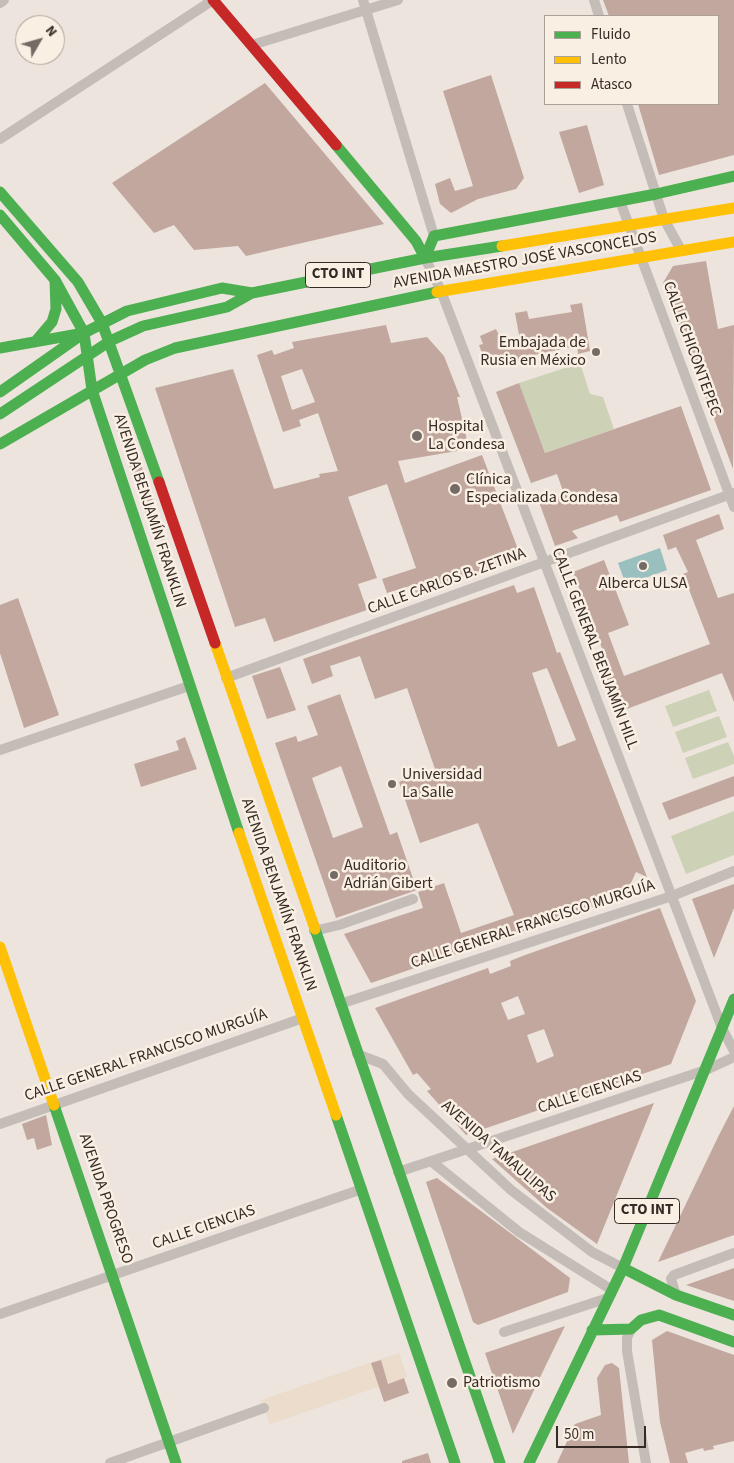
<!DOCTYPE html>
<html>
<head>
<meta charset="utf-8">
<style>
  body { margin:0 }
  #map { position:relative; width:734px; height:1463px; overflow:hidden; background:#ece4dd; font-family:"Source Sans 3",sans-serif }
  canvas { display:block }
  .legend { position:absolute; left:544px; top:15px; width:175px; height:90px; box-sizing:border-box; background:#faefe3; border:1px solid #aba097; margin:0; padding:6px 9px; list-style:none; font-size:15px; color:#352a25 }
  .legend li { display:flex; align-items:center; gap:10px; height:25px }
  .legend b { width:25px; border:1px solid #aba097 }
  .north { position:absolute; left:15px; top:15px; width:50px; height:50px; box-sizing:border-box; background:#faefe3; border:1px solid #aba097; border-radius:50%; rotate:52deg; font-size:14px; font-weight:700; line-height:20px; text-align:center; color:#352a25 }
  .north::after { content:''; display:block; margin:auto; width:18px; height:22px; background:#756b65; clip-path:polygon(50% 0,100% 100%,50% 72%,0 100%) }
  .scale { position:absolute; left:556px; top:1426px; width:90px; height:22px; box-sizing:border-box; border:2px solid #352a25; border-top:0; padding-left:6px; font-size:15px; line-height:18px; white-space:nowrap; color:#352a25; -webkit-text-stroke:4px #faefe3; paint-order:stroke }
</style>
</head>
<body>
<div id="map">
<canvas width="734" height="1463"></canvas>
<ul class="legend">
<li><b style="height:6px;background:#4caf50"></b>Fluido</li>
<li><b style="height:6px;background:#ffc107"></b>Lento</li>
<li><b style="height:6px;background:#c62828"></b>Atasco</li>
</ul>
<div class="north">N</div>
<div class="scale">50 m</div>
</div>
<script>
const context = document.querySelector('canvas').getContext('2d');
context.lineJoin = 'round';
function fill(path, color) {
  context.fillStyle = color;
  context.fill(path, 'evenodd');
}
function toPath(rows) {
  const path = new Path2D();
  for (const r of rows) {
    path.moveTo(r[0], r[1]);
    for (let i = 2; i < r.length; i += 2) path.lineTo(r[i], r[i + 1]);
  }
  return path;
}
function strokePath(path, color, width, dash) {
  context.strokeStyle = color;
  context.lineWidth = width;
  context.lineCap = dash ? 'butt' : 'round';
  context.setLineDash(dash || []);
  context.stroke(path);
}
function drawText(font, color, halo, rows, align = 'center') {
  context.font = font + ' "Source Sans 3",sans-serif';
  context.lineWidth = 5;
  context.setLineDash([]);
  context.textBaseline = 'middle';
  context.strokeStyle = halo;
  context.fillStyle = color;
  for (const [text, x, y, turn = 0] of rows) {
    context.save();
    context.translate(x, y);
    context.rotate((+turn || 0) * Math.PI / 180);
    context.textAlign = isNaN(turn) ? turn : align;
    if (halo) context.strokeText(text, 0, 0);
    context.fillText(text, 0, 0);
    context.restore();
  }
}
fill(toPath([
  [580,363,590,394,603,397,614,429,545,453,519,383],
  [709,690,717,711,673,727,665,706],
  [719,716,727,737,683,753,675,732],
  [728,742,734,756,734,764,693,779,685,758],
  [734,811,734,855,686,874,671,836]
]), '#cdd1b6');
fill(toPath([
  [399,1353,407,1377,270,1424,261,1400]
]), '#ebdccb');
fill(toPath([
  [660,548,667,570,626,585,618,563]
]), '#99bfbe');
fill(toPath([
  [603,0,734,0,734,155,659,175,638,104,718,104,718,16,609,16],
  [491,75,524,178,516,189,478,199,451,213,440,204,435,184,450,178,455,191,473,186,443,91],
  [265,83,384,224,246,256,238,246,194,250,174,225,154,233,112,183],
  [587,125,604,185,579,193,559,132],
  [706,261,718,329,734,325,733,469,663,283,673,266],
  [582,303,590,351,578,354,577,346,529,356,529,359,511,363,508,356,486,364,479,345,483,344,480,336,496,329,502,342,520,340,515,313,527,311,529,319,572,312,570,305],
  [386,325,391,343,427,337,444,356,460,397,457,397,469,449,398,461,405,483,482,455,521,557,416,593,413,585,387,593,382,579,416,568,387,484,348,497,377,578,358,584,367,610,274,642,265,618,235,627,155,388,233,369,274,489,320,477,319,474,338,471,318,413,299,420,301,426,283,432,257,355,272,350,274,355,294,348,292,342],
  [302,369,315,402,292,410,281,376],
  [519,383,545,453,681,406,711,490,620,522,617,515,572,531,578,538,555,546,539,502,564,494,557,474,531,483,496,392],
  [128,426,166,539,155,542,117,430],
  [719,514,724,529,696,540,718,598,734,593,734,702,722,673,619,712,597,653,603,651,573,572,604,560,629,625,608,633,624,676,710,644,683,574,688,572,676,547,668,550,663,535],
  [514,585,517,593,534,587,557,653,560,652,647,877,636,872,625,896,371,983,344,934,423,908,418,892,444,883,461,933,514,915,478,823,420,843,399,782,435,769,407,688,375,699,360,656,330,666,333,676,312,684,303,659],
  [547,668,576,740,558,747,532,673],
  [18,598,59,715,24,728,0,653,0,605],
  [280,667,296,710,267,719,252,676],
  [340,694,390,835,397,832,417,890,336,918,275,743,296,736,298,742,318,735,307,706],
  [341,766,363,827,333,838,312,778],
  [185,737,197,769,141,787,134,764,179,750,176,741],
  [734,776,734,796,669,820,662,803],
  [734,884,734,908,714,958,692,899],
  [660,908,696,1001,671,1064,571,1099,569,1094,541,1105,542,1109,466,1135,427,1091,431,1089,417,1073,413,1075,375,1008,488,968,490,974,511,966,510,961,525,955],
  [518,996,525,1014,508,1020,501,1003],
  [544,1029,554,1056,537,1063,527,1035],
  [654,1103,597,1244,547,1208,492,1159],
  [734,1106,734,1235,658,1262,719,1135],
  [46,1115,52,1145,37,1150,34,1138,27,1140,22,1124],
  [437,1178,570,1278,568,1292,478,1325,473,1322,426,1182],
  [734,1268,734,1301,686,1285],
  [565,1326,546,1365,513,1434,485,1353],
  [667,1331,734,1355,734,1441,713,1446,714,1449,704,1451,703,1448,685,1453,688,1463,670,1463,660,1422,652,1340],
  [381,1360,388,1384,404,1378,409,1393,384,1402,371,1363],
  [612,1363,619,1368,629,1463,557,1463,575,1424,601,1415,597,1378,605,1365],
  [428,1453,431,1463,402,1463,402,1461]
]), '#c1a79e');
strokePath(toPath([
  [363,0,434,236],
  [594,0,599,16],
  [0,3,4,0],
  [252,45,398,0],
  [627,104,664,219,681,250],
  [0,139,213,0],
  [620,201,734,507],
  [425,258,441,291,722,1028,734,1051],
  [226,678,734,493],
  [0,750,189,686],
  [314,931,339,925,413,899],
  [340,1004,672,896,734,871],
  [357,1054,383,1064,408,1094,511,1190,592,1252,623,1268],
  [0,1124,303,1018],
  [431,1161,519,1232,612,1290],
  [398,1172,706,1070,734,1057],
  [676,1295,671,1279,674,1275,734,1253],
  [0,1314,362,1189],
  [631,1329,627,1338,627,1351,646,1463],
  [504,1332,608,1298],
  [110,1463,264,1408]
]), '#c4bdb7', 10);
strokePath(toPath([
  [336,145,416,241,425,258],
  [0,192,78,282,102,323,159,482],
  [0,215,55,280,84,333,92,390,239,833],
  [425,258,434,236,656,194,734,176],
  [35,342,52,322,56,309,55,280],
  [0,348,84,333],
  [0,392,84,333,127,311,222,288,252,293],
  [0,414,110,341,143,326,227,307,252,293,425,258,502,246],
  [0,444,145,360,175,348,437,292],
  [315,929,500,1463],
  [54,1105,176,1463],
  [336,1115,455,1463],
  [623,1268,676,1295,734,1315],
  [592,1330,631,1329,641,1320,659,1315,734,1342],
  [529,1463,623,1268,734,999]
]), '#4caf50', 11);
strokePath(toPath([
  [502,246,734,208],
  [437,292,734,242],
  [215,643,315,929],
  [239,833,336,1115],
  [0,947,54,1105]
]), '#ffc107', 11);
strokePath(toPath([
  [213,0,336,145],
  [159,482,215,643]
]), '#c62828', 11);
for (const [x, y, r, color] of [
  [596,352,5,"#756b65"],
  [417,436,6,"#756b65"],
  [455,489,6,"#756b65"],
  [643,566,5,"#756b65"],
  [392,784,5,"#756b65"],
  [334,875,5,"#756b65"],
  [452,1383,6,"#756b65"]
]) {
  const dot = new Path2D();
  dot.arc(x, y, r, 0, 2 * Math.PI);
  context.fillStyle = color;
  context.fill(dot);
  strokePath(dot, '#faefe3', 2);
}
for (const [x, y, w] of [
  [338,275,65],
  [647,1211,65]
]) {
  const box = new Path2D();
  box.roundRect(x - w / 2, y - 12.5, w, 25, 4);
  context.fillStyle = '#faefe3';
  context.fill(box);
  strokePath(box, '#352a25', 1);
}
drawText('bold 15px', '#352a25', null, [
  ["CTO INT",338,275],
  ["CTO INT",647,1211]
]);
drawText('16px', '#352a25', '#faefe3', [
  ["AVENIDA MAESTRO JOSÉ VASCONCELOS",525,261,-10],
  ["CALLE CHICONTEPEC",691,349,70],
  ["AVENIDA BENJAMÍN FRANKLIN",149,511,72],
  ["CALLE CARLOS B. ZETINA",447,582,-20],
  ["CALLE GENERAL BENJAMÍN HILL",594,649,69],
  ["AVENIDA BENJAMÍN FRANKLIN",278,895,71],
  ["CALLE GENERAL FRANCISCO MURGUÍA",533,925,-18],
  ["CALLE GENERAL FRANCISCO MURGUÍA",146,1056,-19],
  ["CALLE CIENCIAS",590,1093,-18],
  ["AVENIDA TAMAULIPAS",498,1152,41],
  ["AVENIDA PROGRESO",105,1199,71],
  ["CALLE CIENCIAS",204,1228,-19]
]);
drawText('16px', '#352a25', '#faefe3', [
  ["Embajada de",586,343,"right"],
  ["Rusia en México",586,361,"right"],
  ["Hospital",428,427],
  ["La Condesa",428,445],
  ["Clínica",466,480],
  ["Especializada Condesa",466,498],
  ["Alberca ULSA",643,584,"center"],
  ["Universidad",402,775],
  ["La Salle",402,793],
  ["Auditorio",344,866],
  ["Adrián Gibert",344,884],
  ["Patriotismo",463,1383]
], 'left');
</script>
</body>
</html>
